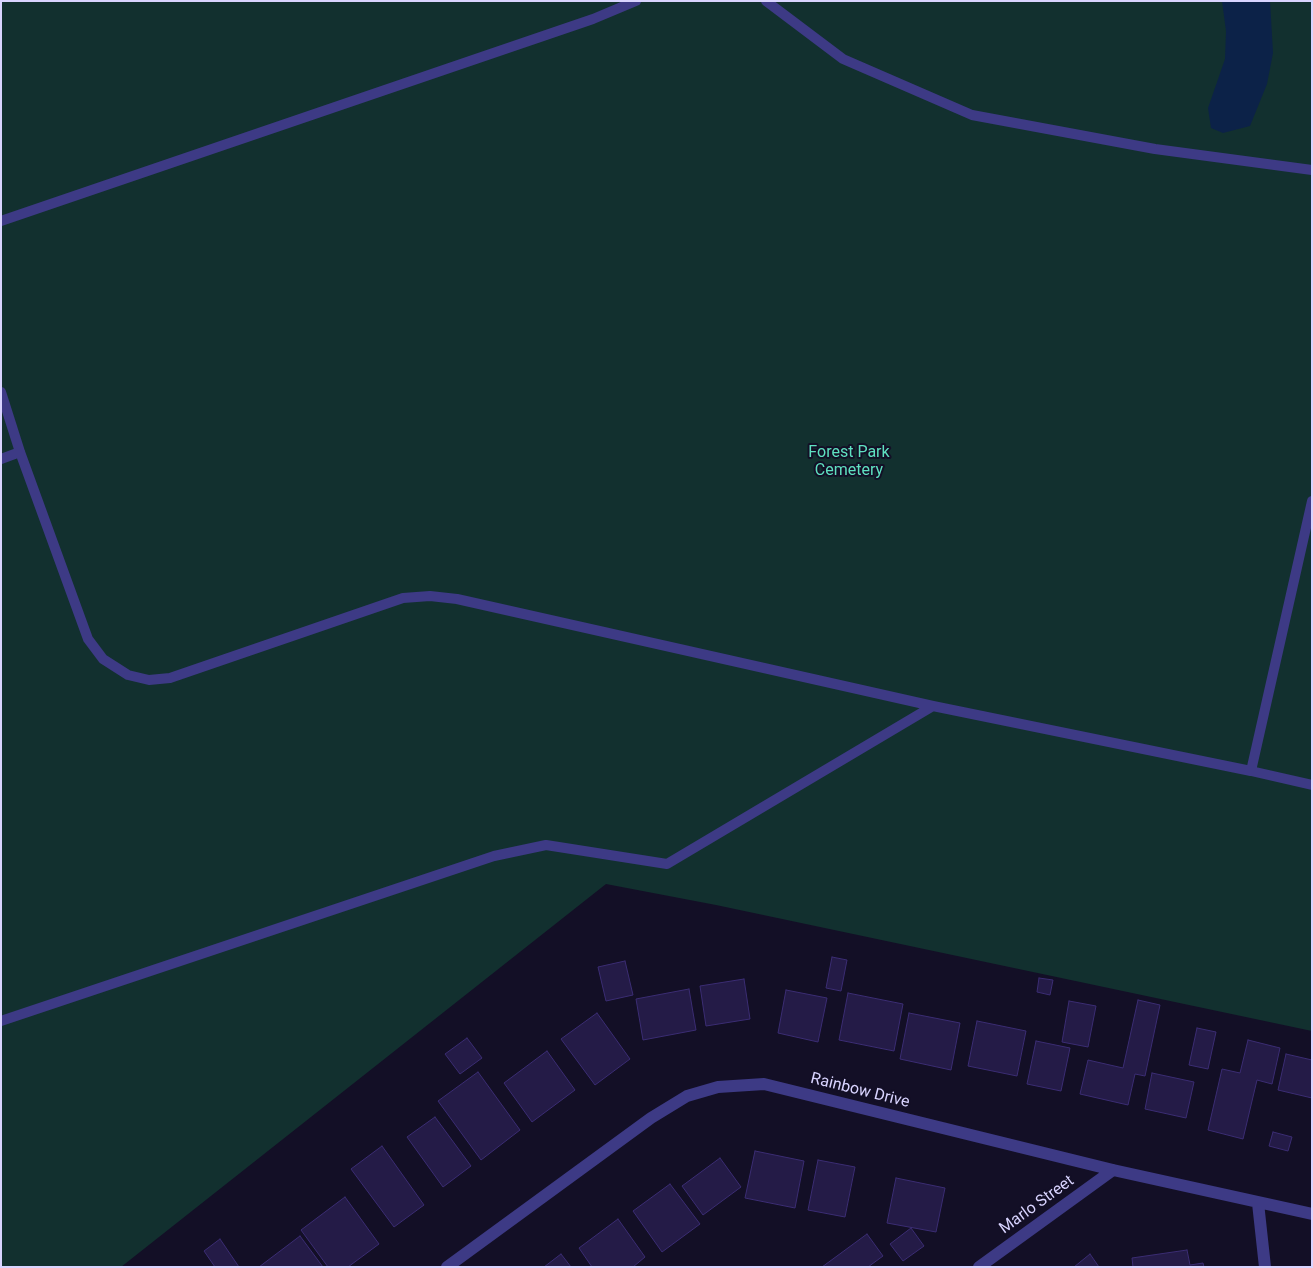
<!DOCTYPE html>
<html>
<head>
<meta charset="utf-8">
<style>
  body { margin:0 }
  #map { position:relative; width:1313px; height:1268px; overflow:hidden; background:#130f26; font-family:Roboto,sans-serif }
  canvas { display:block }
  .frame { position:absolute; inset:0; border:2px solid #d9d4ff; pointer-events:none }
</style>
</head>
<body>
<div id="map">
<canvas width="1313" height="1268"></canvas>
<div class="frame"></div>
</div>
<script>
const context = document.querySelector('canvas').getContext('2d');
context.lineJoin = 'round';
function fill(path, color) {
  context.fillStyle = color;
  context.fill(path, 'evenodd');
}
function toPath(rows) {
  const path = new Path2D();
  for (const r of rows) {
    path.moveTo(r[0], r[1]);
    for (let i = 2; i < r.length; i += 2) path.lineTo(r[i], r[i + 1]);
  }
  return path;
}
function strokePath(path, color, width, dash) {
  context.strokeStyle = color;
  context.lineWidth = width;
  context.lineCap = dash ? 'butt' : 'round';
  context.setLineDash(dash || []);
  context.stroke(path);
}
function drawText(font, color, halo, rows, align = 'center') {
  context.font = font + ' Roboto,sans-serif';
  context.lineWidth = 4;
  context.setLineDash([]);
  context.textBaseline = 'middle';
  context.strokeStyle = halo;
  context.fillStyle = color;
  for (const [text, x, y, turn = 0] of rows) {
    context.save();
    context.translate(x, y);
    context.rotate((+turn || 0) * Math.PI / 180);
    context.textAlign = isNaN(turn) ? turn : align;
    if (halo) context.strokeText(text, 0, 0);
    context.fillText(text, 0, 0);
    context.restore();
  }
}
fill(toPath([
  [1,1,1312,1,1312,1031,716,905,606,884,121,1267,1,1267]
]), '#12302f');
fill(toPath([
  [1222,1,1270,1,1273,53,1267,84,1250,126,1223,133,1211,128,1208,108,1225,59,1226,31]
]), '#0c2248');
const building = toPath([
  [832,957,847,960,841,991,826,988,832,957],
  [625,961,633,995,606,1001,598,967,625,961],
  [1039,978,1053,980,1050,995,1037,992,1039,978],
  [744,979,750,1019,706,1026,700,986,744,979],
  [689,989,696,1030,643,1040,636,999,689,989],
  [786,990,827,998,818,1042,778,1033,786,990],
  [848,993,903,1004,894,1051,839,1040,848,993],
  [1138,1000,1160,1005,1145,1076,1135,1074,1128,1105,1080,1094,1088,1060,1123,1068,1138,1000],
  [1069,1001,1096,1006,1088,1047,1062,1042,1069,1001],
  [597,1013,630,1059,595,1085,561,1039,597,1013],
  [909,1013,960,1023,951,1070,900,1059,909,1013],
  [977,1021,1026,1031,1017,1076,968,1066,977,1021],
  [1197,1028,1216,1032,1208,1069,1189,1065,1197,1028],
  [467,1038,482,1058,460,1074,445,1054,467,1038],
  [1248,1040,1280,1048,1272,1084,1257,1080,1243,1139,1208,1130,1222,1069,1240,1073,1248,1040],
  [1036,1041,1070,1048,1061,1091,1027,1084,1036,1041],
  [547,1051,575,1090,532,1122,504,1083,547,1051],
  [1286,1054,1312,1060,1312,1098,1278,1090,1286,1054],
  [478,1072,520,1130,481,1160,438,1101,478,1072],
  [1152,1073,1194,1082,1186,1118,1145,1109,1152,1073],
  [435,1117,471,1166,443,1187,407,1137,435,1117],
  [1273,1132,1292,1137,1288,1151,1269,1146,1273,1132],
  [382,1146,424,1205,394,1227,351,1169,382,1146],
  [755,1151,804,1161,795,1208,745,1198,755,1151],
  [720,1158,741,1187,703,1215,682,1186,720,1158],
  [818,1160,855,1167,845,1217,808,1210,818,1160],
  [896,1178,945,1188,936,1232,887,1223,896,1178],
  [670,1184,700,1224,662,1252,633,1211,670,1184],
  [345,1197,379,1244,348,1267,328,1267,301,1230,345,1197],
  [618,1219,645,1257,633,1267,592,1267,579,1248,618,1219],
  [911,1228,924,1246,903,1261,890,1244,911,1228],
  [867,1234,883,1256,868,1267,822,1267,867,1234],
  [300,1236,323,1267,259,1267,300,1236],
  [220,1239,239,1267,215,1267,204,1251,220,1239],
  [1187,1250,1190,1265,1203,1263,1204,1267,1133,1267,1132,1258,1187,1250],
  [561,1254,571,1267,544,1267,561,1254],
  [1090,1254,1099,1267,1074,1267,1090,1254]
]);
fill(building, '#241b47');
strokePath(building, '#3b2d73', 1);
strokePath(toPath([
  [766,1,843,59,972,115,1155,149,1312,170],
  [1,221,593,19,636,1],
  [1,392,20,452,88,639,103,659,128,675,149,680,170,678,403,598,430,596,457,599,933,706,1251,771,1312,785],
  [1,459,20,452],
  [1251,771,1312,501],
  [1,1021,494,856,546,845,667,864,933,706]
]), '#3d3a85', 10);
strokePath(toPath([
  [1258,1203,1265,1267],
  [447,1267,651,1118,687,1096,718,1087,764,1084,1113,1170,1312,1214],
  [979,1267,1113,1170]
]), '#3d3a85', 12);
drawText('16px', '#5fe0c0', '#130f26', [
  ["Forest Park",849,453],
  ["Cemetery",849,471]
]);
drawText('16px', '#d9d4ff', '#130f26', [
  ["Rainbow Drive",860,1091,14],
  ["Marlo Street",1037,1205,-36]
]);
</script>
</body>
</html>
